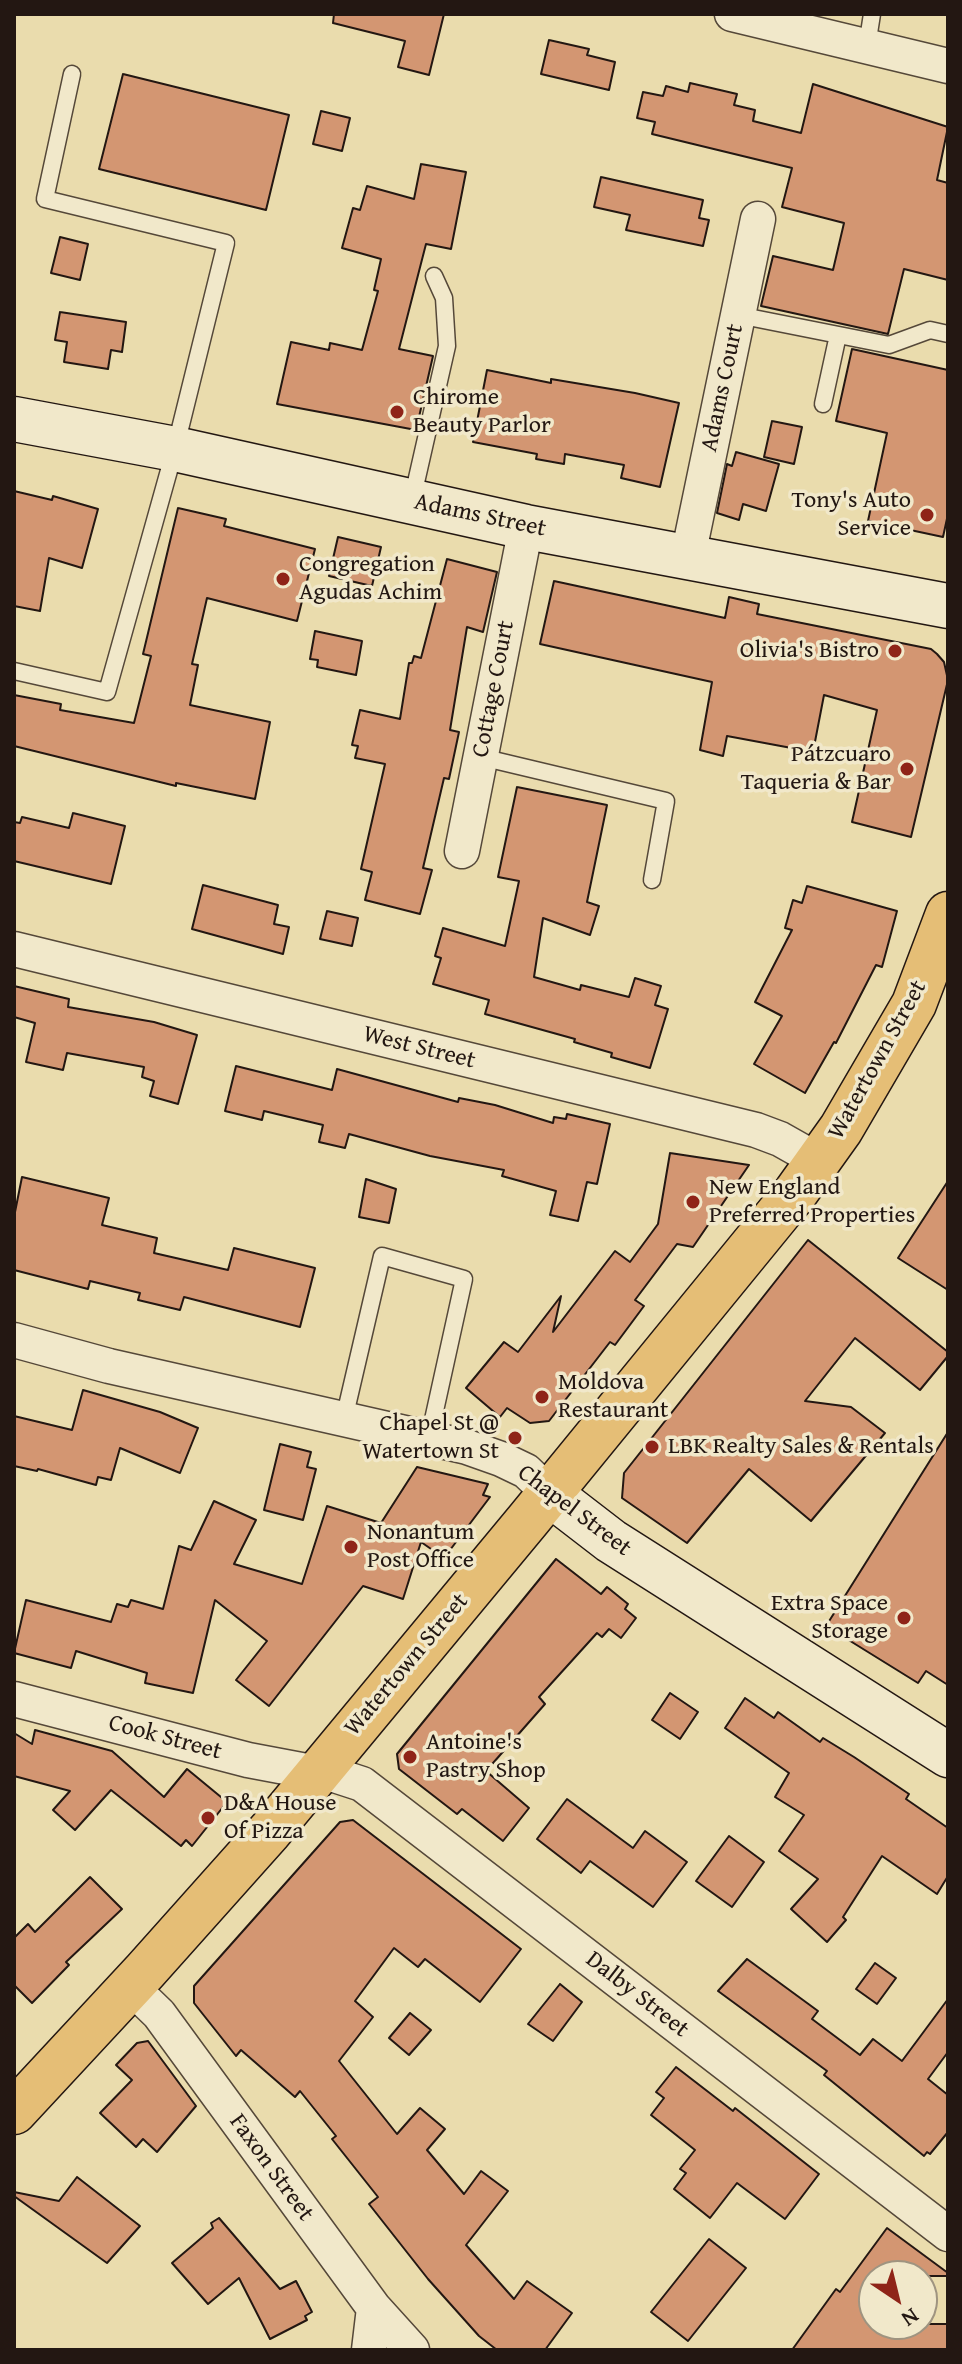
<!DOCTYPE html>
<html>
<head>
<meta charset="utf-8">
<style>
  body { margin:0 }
  #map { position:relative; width:962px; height:2364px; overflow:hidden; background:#eadcad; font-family:"Gentium Book Plus",serif }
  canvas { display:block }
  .frame { position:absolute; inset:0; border:16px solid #231712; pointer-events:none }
  .north { position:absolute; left:858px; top:2260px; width:80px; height:80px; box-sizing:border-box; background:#f1e8ca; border:2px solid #9f9480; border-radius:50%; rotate:145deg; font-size:22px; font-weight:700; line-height:32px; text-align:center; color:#231712 }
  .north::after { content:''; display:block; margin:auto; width:28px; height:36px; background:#8f2418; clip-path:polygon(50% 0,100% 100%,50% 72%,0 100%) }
</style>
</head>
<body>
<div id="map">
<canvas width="962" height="2364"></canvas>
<div class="frame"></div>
<div class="north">N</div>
</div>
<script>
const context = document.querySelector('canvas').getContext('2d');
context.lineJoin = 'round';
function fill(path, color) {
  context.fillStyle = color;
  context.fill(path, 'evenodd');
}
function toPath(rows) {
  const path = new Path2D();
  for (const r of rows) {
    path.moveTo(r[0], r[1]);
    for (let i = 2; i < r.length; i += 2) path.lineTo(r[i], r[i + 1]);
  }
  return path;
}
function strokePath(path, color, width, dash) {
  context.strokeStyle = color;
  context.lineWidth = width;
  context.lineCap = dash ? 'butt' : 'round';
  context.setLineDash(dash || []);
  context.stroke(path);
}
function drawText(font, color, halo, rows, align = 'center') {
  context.font = font + ' "Gentium Book Plus",serif';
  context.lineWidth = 7;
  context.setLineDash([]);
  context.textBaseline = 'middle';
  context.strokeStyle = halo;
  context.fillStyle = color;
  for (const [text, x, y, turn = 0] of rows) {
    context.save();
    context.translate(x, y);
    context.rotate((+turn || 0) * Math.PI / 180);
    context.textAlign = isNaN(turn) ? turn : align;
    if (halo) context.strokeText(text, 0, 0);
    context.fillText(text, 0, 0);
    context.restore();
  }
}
const building = toPath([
  [334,14,444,14,429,75,398,67,405,41,333,23,334,14],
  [549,40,589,49,587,55,615,62,609,90,541,74,549,40],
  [123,74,289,115,266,210,99,169,123,74],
  [690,83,737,94,734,105,755,110,753,121,801,133,813,84,948,127,937,180,948,183,948,280,904,269,888,334,761,306,773,256,833,270,844,223,782,207,792,168,652,134,655,122,637,118,643,92,663,96,666,86,688,92,690,83],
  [321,111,350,118,342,151,313,144,321,111],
  [421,164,466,172,451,249,426,244,399,349,433,356,416,430,277,404,291,342,329,350,330,343,362,350,378,291,374,290,381,259,342,248,353,208,360,210,367,186,414,199,421,164],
  [601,177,703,200,699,218,709,220,703,246,626,230,630,215,594,207,601,177],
  [60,237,88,244,80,280,51,273,60,237],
  [60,312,126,322,122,352,111,350,108,369,64,362,67,342,55,340,60,312],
  [852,349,948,370,948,514,943,537,868,521,887,433,836,421,852,349],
  [487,370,551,383,551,379,635,393,679,403,660,487,621,478,624,465,565,454,564,464,536,459,537,454,473,442,487,370],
  [772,421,802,427,794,464,764,457,772,421],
  [736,452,779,464,766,511,743,504,739,520,717,513,727,464,732,466,736,452],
  [14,491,52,500,53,496,98,509,82,568,49,558,40,611,14,606,14,491],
  [178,508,226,519,224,526,315,549,297,621,207,598,192,664,198,665,190,705,270,722,255,799,176,783,176,786,14,746,14,695,61,704,60,710,134,723,151,656,143,654,178,508],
  [338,537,381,547,372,586,329,576,338,537],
  [447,559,497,572,483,632,467,627,450,730,459,732,449,779,444,778,423,868,432,870,420,914,365,900,372,872,361,869,385,764,355,758,358,746,352,745,360,710,400,719,409,663,412,663,414,656,421,658,447,559],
  [554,581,725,618,729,597,759,604,757,614,931,649,937,654,944,662,948,680,911,837,852,822,877,710,824,695,813,752,727,736,723,756,700,750,712,682,540,644,554,581],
  [315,631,362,641,356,675,317,667,318,660,310,659,315,631],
  [517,787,607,805,587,902,599,906,590,935,543,918,534,977,580,990,581,985,629,997,635,978,661,986,655,1005,668,1009,650,1068,611,1057,612,1053,574,1042,575,1039,485,1014,489,1000,433,984,441,958,435,956,443,928,505,946,519,881,498,877,517,787],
  [73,813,125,826,111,884,14,861,14,822,20,823,22,817,69,828,73,813],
  [203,885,278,905,274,924,289,927,283,954,192,929,203,885],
  [807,886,897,911,882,967,876,965,836,1043,834,1042,805,1093,754,1064,782,1016,755,1002,792,930,785,928,793,900,802,903,807,886],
  [327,911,358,918,352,946,320,939,327,911],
  [14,986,69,999,68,1007,154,1022,197,1035,178,1104,150,1096,154,1081,142,1077,144,1067,67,1053,63,1070,26,1062,35,1023,14,1017,14,986],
  [236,1066,332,1090,337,1069,458,1102,459,1098,495,1105,553,1123,554,1117,566,1119,567,1114,610,1124,597,1184,587,1182,578,1221,550,1215,556,1191,502,1176,504,1170,430,1156,349,1134,345,1148,319,1142,323,1125,264,1111,262,1120,225,1111,236,1066],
  [670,1153,749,1165,693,1247,677,1244,635,1300,644,1306,615,1345,610,1342,549,1421,530,1423,507,1408,500,1417,466,1388,504,1342,518,1352,561,1296,553,1332,615,1251,630,1262,658,1224,670,1153],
  [22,1177,109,1198,102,1225,157,1238,154,1253,228,1270,234,1248,315,1268,300,1327,184,1297,180,1310,138,1300,140,1293,90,1281,88,1289,14,1270,14,1217,22,1177],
  [366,1179,396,1189,389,1223,359,1217,366,1179],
  [948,1181,948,1290,898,1258,948,1181],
  [808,1240,948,1352,948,1356,920,1390,855,1338,805,1401,851,1407,885,1433,811,1521,749,1469,687,1543,622,1498,624,1473,808,1240],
  [83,1390,160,1412,198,1428,180,1473,120,1448,111,1480,98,1477,96,1485,38,1469,37,1471,14,1466,14,1416,72,1430,83,1390],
  [948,1432,948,1685,926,1671,918,1683,826,1626,948,1432],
  [280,1444,311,1452,307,1467,316,1469,303,1520,264,1510,280,1444],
  [417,1467,488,1484,483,1495,490,1497,444,1558,421,1542,403,1599,363,1586,269,1706,236,1680,267,1641,215,1600,193,1693,145,1683,147,1673,76,1651,71,1668,14,1653,26,1600,111,1622,117,1604,128,1607,131,1600,163,1609,179,1546,191,1550,214,1501,256,1520,234,1564,302,1584,327,1506,381,1523,417,1467],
  [556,1559,601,1594,607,1587,628,1604,625,1609,636,1618,621,1638,609,1629,602,1637,597,1633,539,1697,545,1704,486,1771,529,1808,503,1841,462,1809,457,1814,399,1769,397,1754,556,1559],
  [670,1693,698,1712,680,1739,652,1720,670,1693],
  [745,1698,774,1718,778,1712,820,1742,823,1738,854,1757,909,1794,906,1799,948,1828,948,1876,937,1894,882,1856,843,1917,846,1920,827,1942,791,1909,818,1879,779,1851,804,1815,775,1797,789,1773,725,1728,745,1698],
  [35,1730,112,1751,164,1797,187,1769,227,1802,192,1846,186,1840,181,1846,111,1790,75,1830,53,1810,70,1791,14,1776,14,1733,32,1744,35,1730],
  [567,1799,633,1848,645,1831,687,1862,653,1907,590,1861,581,1873,537,1839,567,1799],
  [353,1820,521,1949,480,2002,425,1959,418,1967,394,1948,355,2001,373,2017,339,2061,397,2134,420,2108,445,2129,427,2150,464,2194,481,2171,508,2191,466,2245,514,2299,527,2281,572,2313,545,2350,497,2350,479,2336,428,2279,369,2204,378,2197,332,2139,336,2136,300,2091,295,2097,241,2050,236,2056,194,2003,194,1986,340,1822,353,1820],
  [729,1836,764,1862,732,1907,696,1881,729,1836],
  [90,1877,122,1909,66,1962,69,1965,32,2003,14,1985,14,1938,28,1924,35,1932,90,1877],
  [747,1959,818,2011,812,2019,860,2055,873,2039,902,2061,948,1999,948,2052,928,2079,948,2095,948,2132,930,2154,927,2152,924,2156,824,2075,827,2071,718,1991,747,1959],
  [875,1963,896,1978,877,2004,856,1989,875,1963],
  [560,1984,582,2002,553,2041,528,2024,560,1984],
  [410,2013,431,2030,409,2055,389,2038,410,2013],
  [148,2041,196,2106,157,2152,143,2139,136,2147,100,2113,132,2080,116,2065,137,2043,148,2041],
  [676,2067,733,2111,735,2108,819,2174,785,2219,737,2183,710,2218,674,2189,686,2173,680,2169,695,2150,651,2115,664,2098,656,2092,676,2067],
  [77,2177,140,2226,107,2263,14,2196,14,2192,59,2201,77,2177],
  [219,2218,280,2289,296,2281,312,2312,305,2316,307,2320,270,2339,239,2278,208,2304,172,2263,213,2228,211,2223,219,2218],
  [887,2228,948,2273,948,2276,874,2276,874,2324,948,2324,948,2350,792,2350,836,2289,840,2292,887,2228],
  [709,2239,746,2268,688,2341,651,2312,709,2239]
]);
fill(building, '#d39672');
strokePath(building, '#231712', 2);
const lane = toPath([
  [867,46,872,14],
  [738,315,889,345,930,330,948,334],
  [823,404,838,335],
  [412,500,447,346,444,298,434,276],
  [14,671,107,692,175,449,226,243,45,199,72,74],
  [481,757,666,801,652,880],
  [344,1419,382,1256,464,1279,429,1438]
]);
const street = toPath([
  [732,14,948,66],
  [688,556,758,219],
  [462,851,526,527],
  [14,949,756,1130,780,1139,819,1161],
  [14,1340,109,1366,467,1447,501,1459,526,1471,550,1494],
  [14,1699,248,1760,317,1773],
  [319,1770,362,1784,948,2234],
  [130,1986,159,2014,374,2308,412,2350],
  [369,2350,374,2308]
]);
const secondary = toPath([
  [14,419,175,449,526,527,948,606],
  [550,1494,611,1541,948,1755]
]);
const primary = toPath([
  [14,2112,145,1971,270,1831,528,1520,796,1192,841,1129,914,1004,948,914]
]);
strokePath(lane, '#554839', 19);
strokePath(street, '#554839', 37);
strokePath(secondary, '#231712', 47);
strokePath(primary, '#231712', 47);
strokePath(lane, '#f1e8ca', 16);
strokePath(street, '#f1e8ca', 34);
strokePath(secondary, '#f1e8ca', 44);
strokePath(primary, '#e5be76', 44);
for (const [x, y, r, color] of [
  [397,412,8,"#8f2418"],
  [927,515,8,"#8f2418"],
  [283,579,8,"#8f2418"],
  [895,651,8,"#8f2418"],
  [907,769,8,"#8f2418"],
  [693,1202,8,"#8f2418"],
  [542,1397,8,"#8f2418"],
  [515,1438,8,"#8f2418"],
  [652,1447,8,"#8f2418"],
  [351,1547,8,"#8f2418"],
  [904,1618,8,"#8f2418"],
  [410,1757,8,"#8f2418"],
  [208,1818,8,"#8f2418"]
]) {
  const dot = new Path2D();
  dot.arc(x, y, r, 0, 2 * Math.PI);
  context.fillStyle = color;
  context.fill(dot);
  strokePath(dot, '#f1e8ca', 3);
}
drawText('24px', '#231712', '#f1e8ca', [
  ["Adams Court",723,388,-78],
  ["Adams Street",480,516,12],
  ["Cottage Court",494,689,-79],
  ["West Street",419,1048,14],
  ["Watertown Street",878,1060,-61],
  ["Chapel Street",574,1511,37],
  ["Watertown Street",407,1665,-50],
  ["Cook Street",165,1738,15],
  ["Dalby Street",637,1995,38],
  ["Faxon Street",271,2168,54]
]);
drawText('24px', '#231712', '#f1e8ca', [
  ["Chirome",413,398],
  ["Beauty Parlor",413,426],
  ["Tony's Auto",911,501,"right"],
  ["Service",911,529,"right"],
  ["Congregation",299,565],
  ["Agudas Achim",299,593],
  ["Olivia's Bistro",879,651,"right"],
  ["Pátzcuaro",891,755,"right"],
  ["Taqueria & Bar",891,783,"right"],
  ["New England",709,1188],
  ["Preferred Properties",709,1216],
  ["Moldova",558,1383],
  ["Restaurant",558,1411],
  ["Chapel St @",499,1424,"right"],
  ["Watertown St",499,1452,"right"],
  ["LBK Realty Sales & Rentals",668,1447],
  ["Nonantum",367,1533],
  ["Post Office",367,1561],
  ["Extra Space",888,1604,"right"],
  ["Storage",888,1632,"right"],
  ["Antoine's",426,1743],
  ["Pastry Shop",426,1771],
  ["D&A House",224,1804],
  ["Of Pizza",224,1832]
], 'left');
</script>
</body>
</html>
